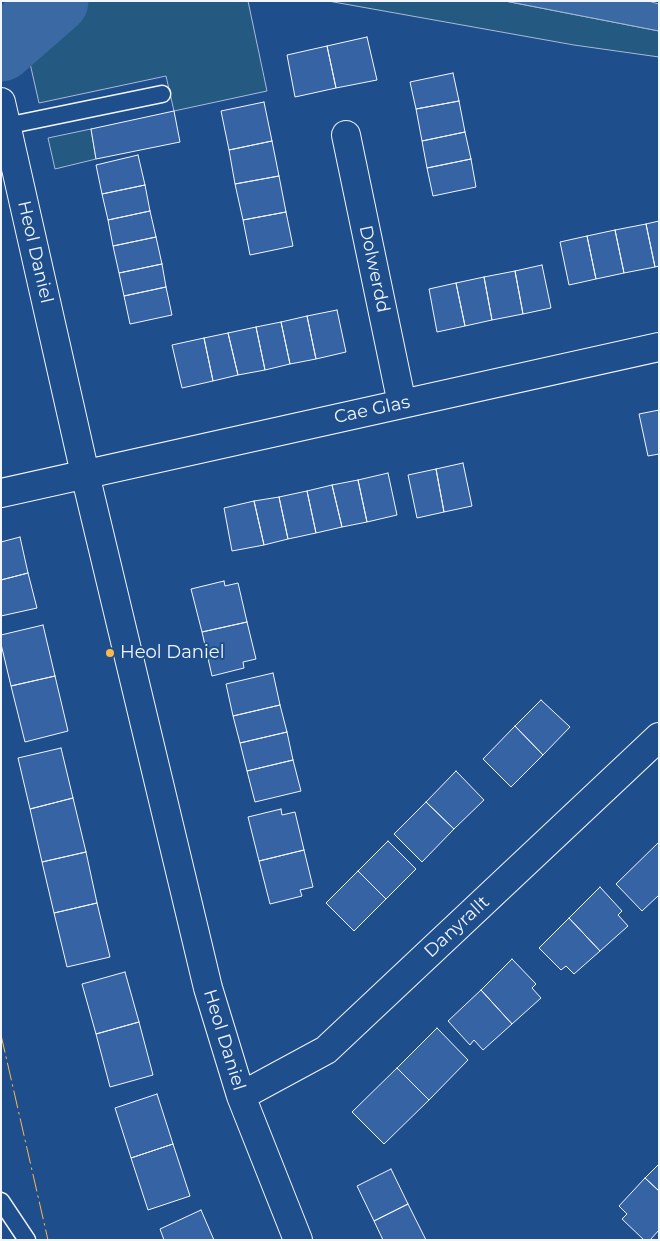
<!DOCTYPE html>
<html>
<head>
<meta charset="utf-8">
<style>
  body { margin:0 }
  #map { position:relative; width:660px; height:1241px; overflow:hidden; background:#1f4e8c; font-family:Montserrat,sans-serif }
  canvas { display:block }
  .frame { position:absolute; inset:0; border:2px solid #f2f6ff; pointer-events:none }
</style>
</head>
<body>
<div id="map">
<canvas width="660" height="1241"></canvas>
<div class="frame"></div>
</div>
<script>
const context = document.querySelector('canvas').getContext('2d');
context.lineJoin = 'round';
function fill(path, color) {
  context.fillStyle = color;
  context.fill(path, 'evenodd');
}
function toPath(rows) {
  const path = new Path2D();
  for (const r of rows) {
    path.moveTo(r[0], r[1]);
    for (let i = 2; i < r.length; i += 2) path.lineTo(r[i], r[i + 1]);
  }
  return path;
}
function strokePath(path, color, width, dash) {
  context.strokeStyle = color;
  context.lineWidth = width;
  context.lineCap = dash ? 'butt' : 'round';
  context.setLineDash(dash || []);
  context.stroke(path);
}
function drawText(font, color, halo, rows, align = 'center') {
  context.font = font + ' Montserrat,sans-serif';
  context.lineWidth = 4;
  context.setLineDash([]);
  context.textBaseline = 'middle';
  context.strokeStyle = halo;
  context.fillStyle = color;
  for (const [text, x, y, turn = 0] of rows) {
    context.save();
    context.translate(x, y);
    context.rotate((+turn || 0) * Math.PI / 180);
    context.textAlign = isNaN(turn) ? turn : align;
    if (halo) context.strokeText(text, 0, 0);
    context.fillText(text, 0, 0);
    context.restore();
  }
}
const green = toPath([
  [82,1,248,1,267,91,174,111,166,76,39,103,27,50,42,27,82,1],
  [328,1,505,1,659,31,659,57,574,45,328,1],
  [91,129,96,159,55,169,48,138,91,129]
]);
fill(green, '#245a82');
strokePath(green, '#a8bbd7', 1);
const water = toPath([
  [18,1,82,1,42,27,27,50,18,1],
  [505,1,648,1,659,4,659,31,505,1]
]);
fill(water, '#3b69a3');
strokePath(water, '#a8bbd7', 1);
strokePath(toPath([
  [1,49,56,1]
]), '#3b69a3', 65);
const building = toPath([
  [367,37,377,80,336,88,327,46,367,37],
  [327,46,336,88,295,97,287,55,327,46],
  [453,73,459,101,416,109,410,82,453,73],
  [459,101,465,132,422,141,416,109,459,101],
  [264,102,272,141,229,150,221,111,264,102],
  [174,111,180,142,96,159,91,129,174,111],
  [465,132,471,159,427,168,422,141,465,132],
  [272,141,279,176,235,184,229,150,272,141],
  [138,155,145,185,102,194,96,165,138,155],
  [471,159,476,187,433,196,427,168,471,159],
  [279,176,286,212,243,220,235,184,279,176],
  [145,185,150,211,108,220,102,194,145,185],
  [150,211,156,237,113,246,108,220,150,211],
  [286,212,293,246,250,255,243,220,286,212],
  [659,221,659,266,655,267,646,224,659,221],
  [646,224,655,267,624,273,615,230,646,224],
  [615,230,624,273,596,279,587,236,615,230],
  [587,236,596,279,569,285,560,242,587,236],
  [156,237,162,264,119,273,113,246,156,237],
  [162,264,166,287,124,296,119,273,162,264],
  [542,265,551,308,523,314,515,271,542,265],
  [515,271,523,314,492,320,484,277,515,271],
  [484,277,492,320,465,326,456,283,484,277],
  [456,283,465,326,437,332,429,289,456,283],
  [166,287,172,315,130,324,124,296,166,287],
  [337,310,346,352,316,359,307,316,337,310],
  [307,316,316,359,290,364,281,322,307,316],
  [281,322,290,364,265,370,256,327,281,322],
  [256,327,265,370,238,375,228,333,256,327],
  [228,333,238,375,213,381,204,338,228,333],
  [204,338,213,381,182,388,172,345,204,338],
  [659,410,659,454,648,456,639,414,659,410],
  [463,463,472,506,444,512,436,469,463,463],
  [436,469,444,512,417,518,408,475,436,469],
  [388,473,397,515,367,522,358,480,388,473],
  [358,480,367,522,342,527,332,485,358,480],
  [332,485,342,527,316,533,307,491,332,485],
  [307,491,316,533,288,539,279,497,307,491],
  [279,497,288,539,264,545,254,501,279,497],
  [254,501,264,545,232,551,224,508,254,501],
  [20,537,28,573,1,580,1,542,20,537],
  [28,573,37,608,1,616,1,580,28,573],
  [224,581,225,586,238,583,247,622,202,632,191,589,224,581],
  [247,622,256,659,243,662,244,668,212,676,202,632,247,622],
  [43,625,55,676,11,686,1,644,1,635,43,625],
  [273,673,280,705,233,716,226,684,273,673],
  [55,676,68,731,25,742,11,686,55,676],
  [541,700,570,727,543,755,515,726,541,700],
  [280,705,287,732,240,743,233,716,280,705],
  [515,726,543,755,511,787,483,759,515,726],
  [287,732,293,760,247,771,240,743,287,732],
  [61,748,73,798,30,809,18,758,61,748],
  [293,760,301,791,255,802,247,771,293,760],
  [456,771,484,800,454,829,426,802,456,771],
  [73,798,86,852,42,862,30,809,73,798],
  [426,802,454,829,422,862,394,834,426,802],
  [281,809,282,815,295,812,304,850,259,861,248,817,281,809],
  [388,841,416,869,386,899,358,871,388,841],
  [659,842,659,895,642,911,616,884,659,842],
  [304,850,313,887,300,890,302,896,270,904,259,861,304,850],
  [86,852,97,903,54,913,42,862,86,852],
  [358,871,386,899,354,931,326,903,358,871],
  [600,887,622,911,618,915,628,926,600,951,569,918,600,887],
  [97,903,110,957,67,967,54,913,97,903],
  [569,918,600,951,574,974,566,966,561,970,539,948,569,918],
  [512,959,536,984,532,988,541,998,512,1024,481,990,512,959],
  [125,972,139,1022,96,1034,82,984,125,972],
  [481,990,512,1024,483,1050,474,1040,470,1045,448,1021,481,990],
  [139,1022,153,1075,110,1087,96,1034,139,1022],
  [437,1028,468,1060,429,1100,397,1068,437,1028],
  [397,1068,429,1100,384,1144,352,1112,397,1068],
  [157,1094,173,1144,131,1158,115,1108,157,1094],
  [173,1144,190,1196,148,1210,131,1158,173,1144],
  [659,1164,659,1191,645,1178,659,1164],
  [391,1169,408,1204,374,1221,357,1186,391,1169],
  [645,1178,659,1191,659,1230,650,1240,644,1240,622,1219,627,1214,619,1206,645,1178],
  [408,1204,426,1240,383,1240,374,1221,408,1204],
  [201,1210,214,1240,164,1240,160,1229,201,1210]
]);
fill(building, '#3563a3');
strokePath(building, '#f2f6ff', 1);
const service = toPath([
  [6,126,162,94],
  [1,1201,27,1240]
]);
const minor = toPath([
  [1,102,85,474,208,988,241,1096,298,1240],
  [346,135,402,404],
  [1,493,659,347],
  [241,1096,326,1050,659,737]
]);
strokePath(service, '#f2f6ff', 19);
strokePath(minor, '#f2f6ff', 30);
strokePath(service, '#1f4e8c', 16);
strokePath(minor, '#1f4e8c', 28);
strokePath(toPath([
  [1,1035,48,1240]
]), '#ffb74d', 1, [18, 4, 2.5, 4]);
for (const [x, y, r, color] of [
  [110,653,5,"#ffb74d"]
]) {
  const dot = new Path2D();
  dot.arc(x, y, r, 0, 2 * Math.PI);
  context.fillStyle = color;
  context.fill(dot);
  strokePath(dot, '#1f4e8c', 2);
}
drawText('18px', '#f2f6ff', '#1f4e8c', [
  ["Heol Daniel",35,252,77],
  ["Dolwerdd",374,269,78],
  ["Cae Glas",372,410,-12],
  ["Danyrallt",457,927,-43],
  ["Heol Daniel",224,1040,73]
]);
drawText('18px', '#f2f6ff', '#1f4e8c', [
  ["Heol Daniel",120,653]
], 'left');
</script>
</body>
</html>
